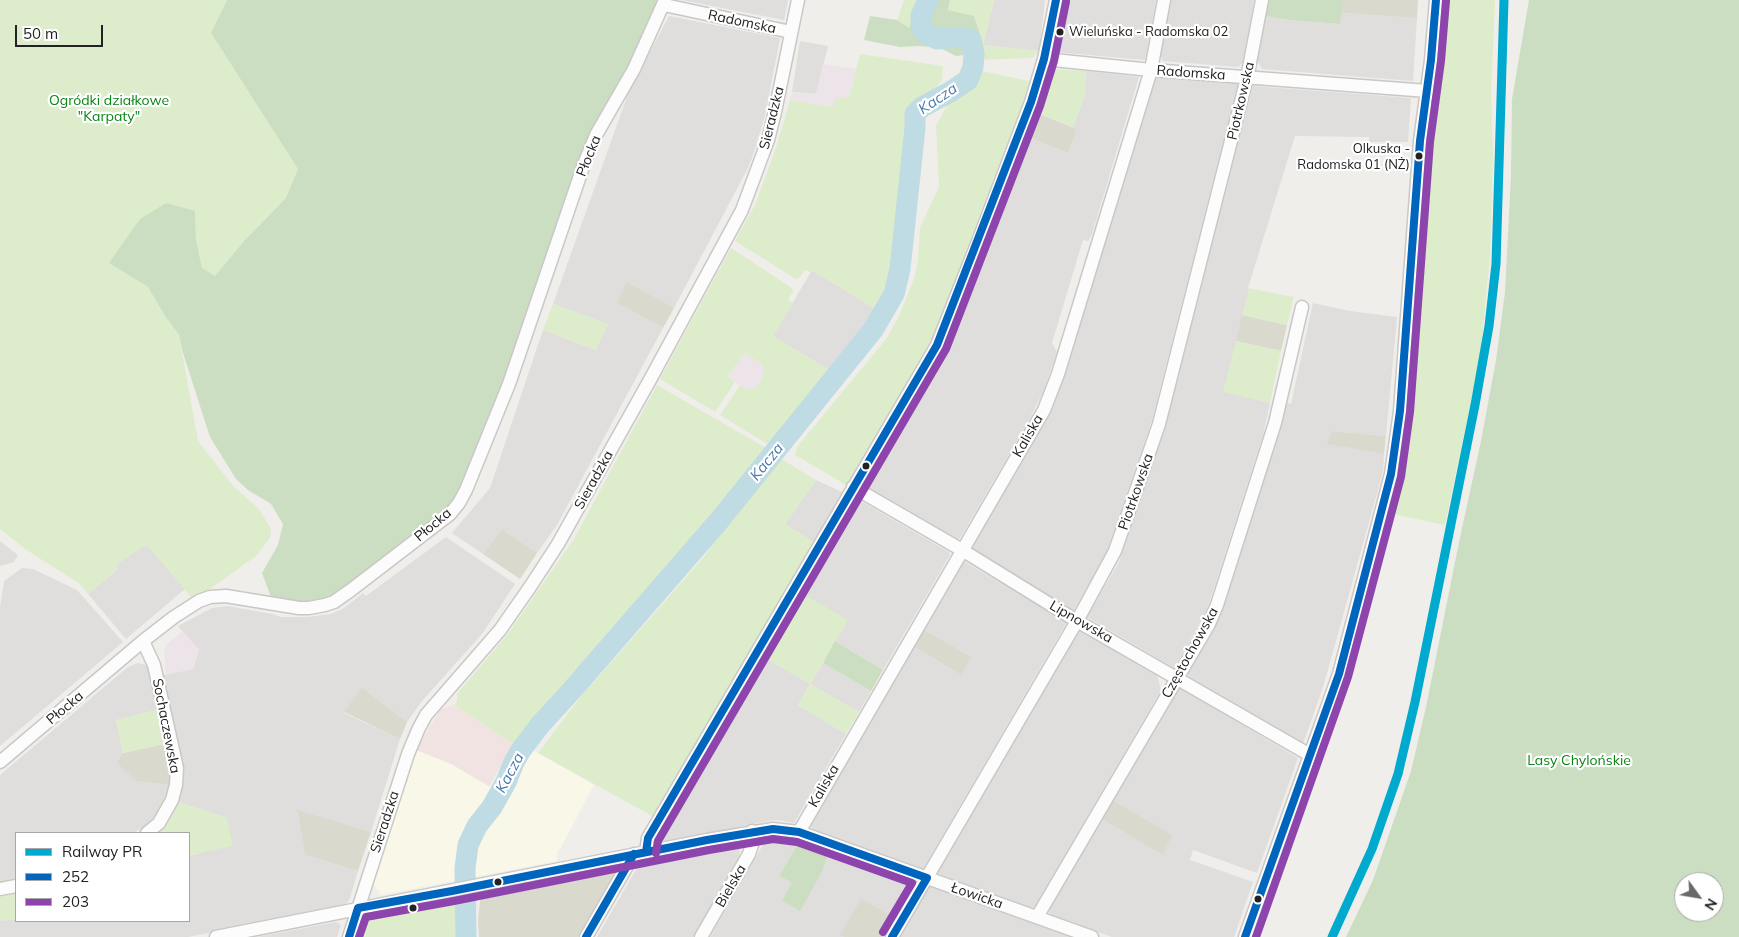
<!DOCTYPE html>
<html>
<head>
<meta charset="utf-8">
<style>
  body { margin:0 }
  #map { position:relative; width:1739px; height:937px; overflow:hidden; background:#f0eeeb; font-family:Mulish,sans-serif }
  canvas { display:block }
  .legend { position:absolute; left:15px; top:832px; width:175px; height:90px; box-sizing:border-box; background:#fff; border:1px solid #a7a7a7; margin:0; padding:6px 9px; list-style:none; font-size:15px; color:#222 }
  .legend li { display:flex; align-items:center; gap:10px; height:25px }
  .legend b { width:25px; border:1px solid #a7a7a7 }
  .north { position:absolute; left:1674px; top:872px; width:50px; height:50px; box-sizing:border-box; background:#fff; border:1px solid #a7a7a7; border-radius:50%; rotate:122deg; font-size:14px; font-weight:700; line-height:20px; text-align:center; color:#222 }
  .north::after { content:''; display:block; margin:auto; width:18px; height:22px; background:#6a6968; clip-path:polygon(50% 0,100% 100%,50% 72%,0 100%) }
  .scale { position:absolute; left:15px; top:25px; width:88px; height:22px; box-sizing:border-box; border:2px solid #222; border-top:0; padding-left:6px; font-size:15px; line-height:18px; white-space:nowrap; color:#222; -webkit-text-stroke:4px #fff; paint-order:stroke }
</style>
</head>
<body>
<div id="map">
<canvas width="1739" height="937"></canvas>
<ul class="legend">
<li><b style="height:6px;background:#00a9ce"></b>Railway PR</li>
<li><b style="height:6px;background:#0065bd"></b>252</li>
<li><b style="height:6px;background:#8e44ad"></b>203</li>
</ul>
<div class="north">N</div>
<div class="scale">50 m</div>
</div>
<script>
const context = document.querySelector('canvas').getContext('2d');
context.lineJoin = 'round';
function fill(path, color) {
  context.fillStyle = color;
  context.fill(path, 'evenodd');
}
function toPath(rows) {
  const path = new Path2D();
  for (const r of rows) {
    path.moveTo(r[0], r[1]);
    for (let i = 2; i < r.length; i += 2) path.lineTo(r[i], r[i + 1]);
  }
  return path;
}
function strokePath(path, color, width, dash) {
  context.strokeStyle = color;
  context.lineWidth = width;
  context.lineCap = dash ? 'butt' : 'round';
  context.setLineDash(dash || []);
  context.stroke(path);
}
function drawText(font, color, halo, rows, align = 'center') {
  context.font = font + ' Mulish,sans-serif';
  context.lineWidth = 4.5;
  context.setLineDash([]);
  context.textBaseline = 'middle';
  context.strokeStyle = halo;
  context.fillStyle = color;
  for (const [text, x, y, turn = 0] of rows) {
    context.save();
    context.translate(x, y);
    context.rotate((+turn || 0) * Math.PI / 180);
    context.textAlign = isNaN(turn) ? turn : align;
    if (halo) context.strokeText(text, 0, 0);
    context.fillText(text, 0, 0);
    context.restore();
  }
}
fill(toPath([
  [681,0,788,0,784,20],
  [994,0,1045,0,1039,51,983,45],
  [1065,0,1156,0,1145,60,1055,52],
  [1171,0,1254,0,1243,62,1238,67,1163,61,1160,56],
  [1341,13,1417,18,1413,81,1262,69,1257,60,1265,16,1289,20,1340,24],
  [669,16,780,38,765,116,752,158,748,168,674,308,626,283,617,303,663,328,557,525,537,553,502,529,483,554,452,533,490,488,543,330,596,350,608,324,553,304,629,91],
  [800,41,828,46,816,94,792,92],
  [1086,71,1139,77,1092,234,1088,241,1083,240,1052,343,1057,352,1043,392,1027,424,960,538,956,540,862,485,945,342,1026,136,1068,153,1077,129,1073,127,1084,98],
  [1155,78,1238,84,1152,420,1106,554,1074,610,971,549,1042,426,1054,402,1062,381],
  [1253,86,1411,98,1408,142,1369,142,1369,137,1295,136,1248,288,1249,290,1224,391,1270,403,1263,435,1206,613,1174,668,1087,617,1119,562,1161,437],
  [812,270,877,310,829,370,773,336],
  [1313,303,1350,311,1397,317,1386,436,1333,431,1328,444,1384,454,1383,472,1324,684,1303,744,1189,677,1188,672,1218,621,1275,446,1287,403,1291,404],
  [816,480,844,493,815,543,785,524],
  [854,497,949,552,950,555,883,670,835,641,844,627,800,592],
  [446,537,515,584,482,634,422,701,407,722,362,687,344,713,400,739,371,832,297,811,305,855,358,871,349,901,342,906,188,937,0,937,0,921,16,919,16,921,189,921,189,855,198,854,227,818,178,802,181,790,183,772,162,675,193,669,199,650,178,626,212,608,227,606,272,614,281,617,308,617,331,614,344,608,363,593,366,596],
  [0,541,18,555,14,562,0,566],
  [147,544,185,589,126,639,88,594,118,569,115,565],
  [963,561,1067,622,923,869,813,830,810,826,811,822,913,646,961,675,972,657,923,629],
  [22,568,33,569,77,590,123,642,0,746,0,607,4,581],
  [1080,629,1157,674,1161,690,1035,906,1032,908,937,874],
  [762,656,810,684,823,663,871,691,859,712,810,684,798,705,846,734,794,823,776,820,768,821,666,842,660,838,660,831],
  [138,663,146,665,148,668,157,710,116,720,123,753,116,761,136,781,169,785,166,797,159,812,143,827,133,833,16,833,16,880,0,881,0,775,128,667],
  [1181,688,1298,758,1257,873,1193,850,1190,860,1253,882,1234,937,1112,937,1050,915,1049,910,1102,819,1163,854,1171,835,1113,800,1178,690],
  [775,834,786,835,800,840,779,876,792,883,799,910,823,870,829,850,901,877,907,883,908,895,895,918,861,898,841,935,844,937,710,937,768,836],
  [727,844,736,844,740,850,739,857,693,937,597,937,641,861],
  [929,886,1070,937,900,937],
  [336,922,341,925,337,937,257,937]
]), '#dfdedc');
fill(toPath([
  [454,705,513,744,489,786,451,764,416,750,441,709]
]), '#f1e3e1');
fill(toPath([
  [823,64,856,69,849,97,833,107,790,100,792,92,816,94],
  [745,353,763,365,763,376,756,388,747,389,728,378],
  [182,631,199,650,193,669,166,675,164,653,166,645]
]), '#ede4e9');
fill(toPath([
  [519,742,594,785,560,849,558,850,557,861,381,895,373,884,416,750,451,764,493,789]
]), '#f8f7e8');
fill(toPath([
  [1343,0,1418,0,1417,18,1341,13],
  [1035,112,1077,129,1068,153,1026,136],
  [626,282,674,308,663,328,617,303],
  [1242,315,1287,325,1281,351,1236,341],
  [1332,431,1386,436,1384,454,1327,444],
  [502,529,537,553,520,579,483,554],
  [923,629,972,657,961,675,913,646],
  [362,687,407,722,400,739,344,712],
  [164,744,170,771,169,785,136,781,116,762,123,753],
  [1113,800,1172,835,1163,855,1102,819],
  [297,810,371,832,358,871,305,855],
  [609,868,614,869,614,874,578,937,479,937,478,921,481,893],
  [861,898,895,918,883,937,844,937,840,935]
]), '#d9d9cd');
fill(toPath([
  [0,0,227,0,211,33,298,169,286,198,244,241,215,276,202,269,196,240,195,211,110,263,148,287,165,316,179,335,198,441,233,486,259,509,271,529,270,538,256,556,210,589,191,597,147,545,115,565,118,569,88,594,80,584,25,549,0,529],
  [904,0,920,0,909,29,897,20],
  [950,0,994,0,983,45,1039,51,1032,58,979,60,983,45,948,10],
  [1440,0,1495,0,1491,92,1493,154,1490,257,1480,358,1445,525,1388,513,1400,456,1420,233,1425,143,1434,98],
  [860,54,943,66,942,80,932,92,917,101,908,118,910,129,906,159,907,172,892,276,877,310,812,270,810,272,805,270,800,277,796,279,735,241,755,205,776,148,790,100,833,107,835,99,849,97],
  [1052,69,1086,71,1084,98,1073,127,1035,112],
  [977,70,1029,81,1024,99,934,335,848,486,795,455,797,447,887,338,900,314,914,279,918,260,920,228,939,187,936,126,946,107,960,92,971,84],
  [731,248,792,288,793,291,788,300,793,303,773,336,829,370,785,429,783,428,769,445,720,415,740,385,747,389,756,388,763,376,763,365,745,353,728,377,735,382,715,412,660,379],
  [1248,288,1294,297,1287,325,1242,315,1249,290],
  [553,304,608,324,596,350,543,330],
  [1236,341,1281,351,1270,403,1223,392],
  [657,385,766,448,750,467,752,474,744,484,737,488,727,504,692,548,578,671,517,741,513,744,454,705,457,701,457,694,507,635,574,539],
  [778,457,816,480,785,524,815,543,654,817,538,753,579,699,702,559],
  [800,592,848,620,810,684,859,712,846,734,798,705,810,684,762,656],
  [157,710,164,744,123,753,116,720],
  [178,802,227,818,233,846,189,855,189,833,159,833,166,826,173,814],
  [0,894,16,894,16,919,0,921],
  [476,899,474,937,356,937,359,929,366,920]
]), '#ddeccb');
fill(toPath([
  [227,0,659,0,630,65,592,132,506,381,456,501,342,593,319,602,272,600,262,573,278,545,283,524,271,504,248,490,236,479,210,437,183,353,179,335,165,316,148,287,109,263,140,219,166,203,195,211,196,240,202,268,215,276,244,241,286,198,298,169,211,33],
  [920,0,950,0,948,10,974,16,983,45,982,49,967,49,965,55,956,56,940,48,920,46,900,47,864,40,870,16,897,20,909,28],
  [1268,0,1343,0,1340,24,1289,20,1265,16],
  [1529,0,1739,0,1739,937,1346,937,1373,880,1411,771,1426,707,1459,542,1481,441,1496,360,1505,292,1511,176,1512,99],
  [1684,882,1714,882,1714,912,1684,912],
  [835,641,883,670,871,691,823,663],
  [800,840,829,850,823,870,800,911,782,900,792,883,779,876]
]), '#cbdec1');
strokePath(toPath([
  [466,937,465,868,468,845,477,826,492,807,506,782,514,762,521,750,540,725,573,689,718,522,873,330,894,294,900,269,915,128,915,114,922,107,950,92,968,80,973,67,974,54,971,40,959,37,937,39,926,34,921,26,921,16,928,0]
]), '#bfdbe3', 21);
const minor = toPath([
  [664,5,791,32],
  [1044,59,1151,70,1428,91],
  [853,487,962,550,1077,621,1310,755],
  [143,641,154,665,177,768,176,785,172,800,159,823,147,833],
  [0,762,143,641,174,617,199,601,210,597,226,596,299,608,309,608,325,605,334,602,351,590,450,514,459,503,466,490,509,384,584,164,596,135,634,69,665,0],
  [799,832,1044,410,1058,374,1151,70,1164,0],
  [646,852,648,838,937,345,977,244,1031,102,1044,59,1056,0],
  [0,889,16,886],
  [1037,917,1209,624,1217,605,1275,423,1302,307],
  [216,937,707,840,773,829,799,832,1092,937],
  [349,937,408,754,418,730,426,715,500,630,530,587,558,544,651,378,742,210,768,140,775,112,798,0],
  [586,937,634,854],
  [701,937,749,854,752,845,752,831],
  [892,937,1077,621,1115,551,1159,424,1247,78,1262,0],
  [1245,937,1339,674,1391,474,1400,411,1420,141,1431,60,1436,0]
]);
strokePath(minor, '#c9c8c7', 15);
strokePath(minor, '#fdfcfc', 12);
strokePath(toPath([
  [646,852,648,838,937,345,1031,102,1044,59,1056,0],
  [349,937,358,908,452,891,707,840,773,829,799,832,927,878,892,937],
  [586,937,634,854],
  [1245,937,1339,674,1391,474,1400,411,1420,141,1431,60,1436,0]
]), '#0065bd', 8);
strokePath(toPath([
  [656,853,658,841,946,349,1040,106,1054,61,1066,2],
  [359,937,366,917,454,901,709,850,773,839,797,842,912,883,883,932],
  [1256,937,1348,677,1401,477,1410,412,1430,142,1441,61,1446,1]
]), '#8e44ad', 8);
strokePath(toPath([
  [1332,937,1372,849,1398,774,1415,702,1475,405,1489,326,1496,264,1504,0]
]), '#00a9ce', 9);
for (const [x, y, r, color] of [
  [1060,32,4.5,"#222"],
  [1419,156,4.5,"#222"],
  [866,466,4.5,"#222"],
  [498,882,4.5,"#222"],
  [1258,899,4.5,"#222"],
  [413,908,4.5,"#222"]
]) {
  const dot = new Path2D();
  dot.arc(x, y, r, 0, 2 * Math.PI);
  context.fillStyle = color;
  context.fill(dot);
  strokePath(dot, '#fff', 2);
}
drawText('13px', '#222', '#fff', [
  ["Wieluńska - Radomska 02",1069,32],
  ["Olkuska -",1410,149,"right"],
  ["Radomska 01 (NŻ)",1410,165,"right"]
], 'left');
drawText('14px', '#222', '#fff', [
  ["Radomska",742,22,12],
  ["Radomska",1191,73,4],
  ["Piotrkowska",1241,101,-77],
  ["Sieradzka",772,118,-76],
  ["Płocka",589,156,-68],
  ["Kaliska",1028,436,-60],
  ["Sieradzka",594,480,-61],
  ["Piotrkowska",1136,492,-71],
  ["Płocka",433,525,-40],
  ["Lipnowska",1081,622,30],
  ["Częstochowska",1190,653,-61],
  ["Płocka",65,708,-40],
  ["Sochaczewska",166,726,79],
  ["Kaliska",824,786,-60],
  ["Sieradzka",385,822,-72],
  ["Bielska",731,886,-60],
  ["Łowicka",977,896,19]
]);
drawText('14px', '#0c8416', '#fff', [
  ["Ogródki działkowe",109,101],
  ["\"Karpaty\"",109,117],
  ["Lasy Chylońskie",1579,761]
]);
drawText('italic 15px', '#4a7aab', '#fff', [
  ["Kacza",938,99,-34],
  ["Kacza",767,462,-51],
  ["Kacza",510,773,-62]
]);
</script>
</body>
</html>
